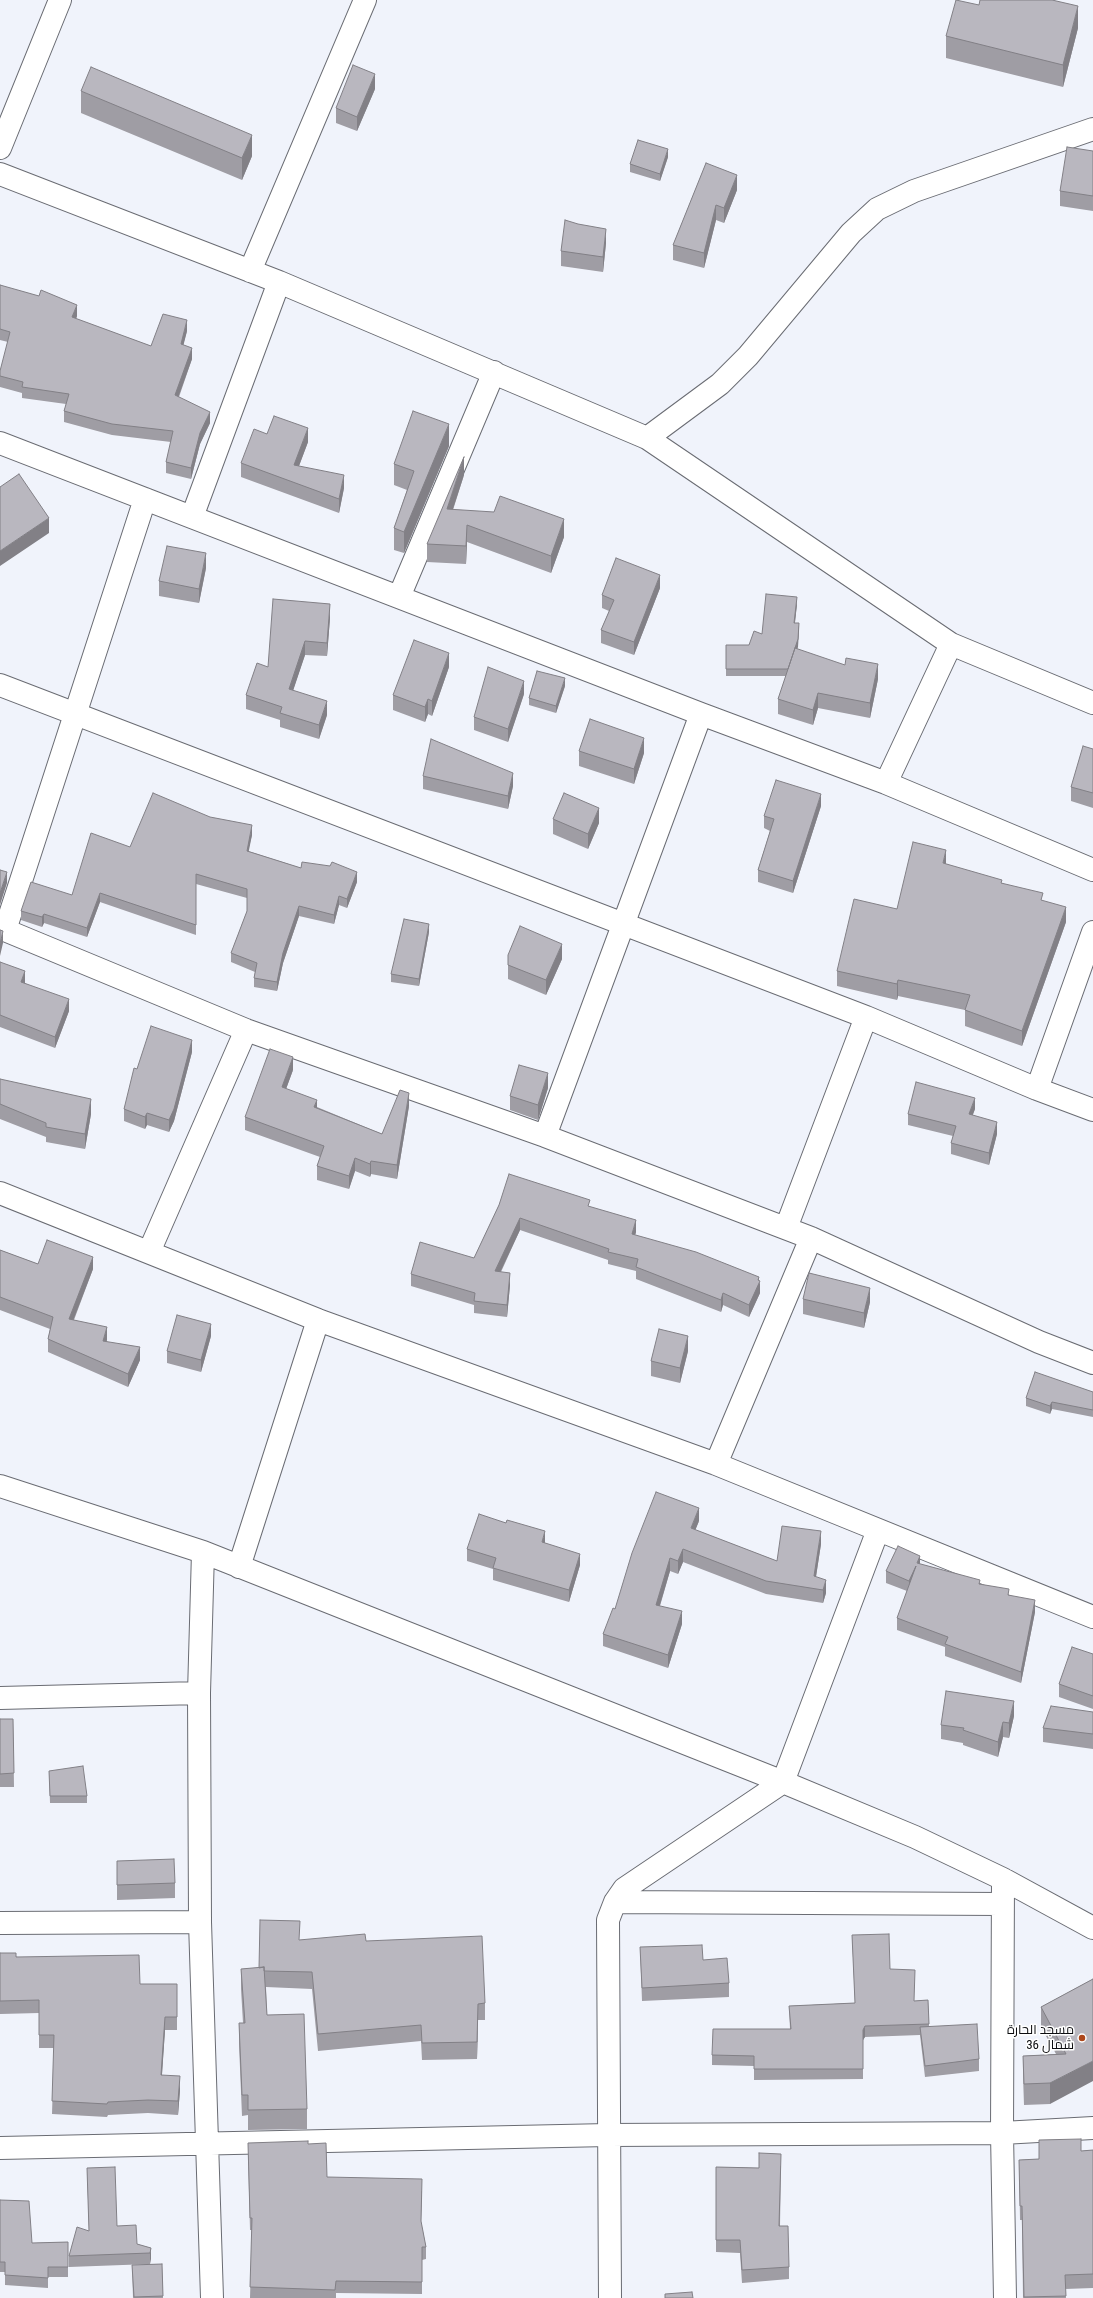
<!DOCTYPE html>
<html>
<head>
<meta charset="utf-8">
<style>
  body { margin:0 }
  canvas { display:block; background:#f0f3fb }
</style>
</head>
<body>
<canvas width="1093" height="2298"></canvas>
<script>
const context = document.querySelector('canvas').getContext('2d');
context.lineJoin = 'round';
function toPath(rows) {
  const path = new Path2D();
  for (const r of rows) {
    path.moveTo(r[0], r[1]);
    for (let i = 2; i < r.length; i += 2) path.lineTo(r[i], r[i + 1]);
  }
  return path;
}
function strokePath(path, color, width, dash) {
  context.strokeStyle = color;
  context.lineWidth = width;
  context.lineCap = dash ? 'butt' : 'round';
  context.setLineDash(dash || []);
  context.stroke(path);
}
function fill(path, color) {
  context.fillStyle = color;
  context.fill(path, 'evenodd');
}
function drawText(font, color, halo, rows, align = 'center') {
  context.font = font + ' "Roboto Condensed",Cairo,sans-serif';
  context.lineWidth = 3;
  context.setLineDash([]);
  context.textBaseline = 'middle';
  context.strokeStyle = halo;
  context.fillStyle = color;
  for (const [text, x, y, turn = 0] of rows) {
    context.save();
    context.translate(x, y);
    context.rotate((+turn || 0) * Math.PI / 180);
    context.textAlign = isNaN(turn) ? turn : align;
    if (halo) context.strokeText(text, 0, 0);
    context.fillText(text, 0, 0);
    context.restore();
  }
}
const street = toPath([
  [0,148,60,0],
  [0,174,279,282,647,438,951,644,1093,703],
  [250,271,365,0],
  [647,438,720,384,748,356,851,233,877,209,914,191,1093,129],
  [0,443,701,714,886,783,1093,870],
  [192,517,279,282],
  [399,597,494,372],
  [0,685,866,1017,1037,1089,1093,1110],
  [886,783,951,644],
  [0,928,246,1030,545,1136,811,1238,1039,1342,1093,1363],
  [5,930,145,499],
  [1037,1089,1093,932],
  [545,1136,701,714],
  [0,1193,318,1320,716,1464,1093,1617],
  [786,1228,866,1017],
  [149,1252,246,1030],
  [716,1464,811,1238],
  [0,1486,203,1552,783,1782,915,1837,1003,1879,1093,1928],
  [203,1552,199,1693,200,1922,212,2298],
  [239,1567,318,1320],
  [0,1698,199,1693],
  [1003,1879,1002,2133,1005,2298],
  [615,1902,1002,1904],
  [0,1923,200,1922],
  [0,2148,608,2135,1002,2133,1093,2128],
  [610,2298,608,1920,615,1902,624,1889,783,1782,878,1530]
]);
strokePath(street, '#6a6c73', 24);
strokePath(street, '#fff', 22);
fill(toPath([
  [979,5,1078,28,1063,87,946,58,946,36],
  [375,89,357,131,336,123,336,108],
  [81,91,252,156,242,180,81,113],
  [1093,151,1093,211,1060,206,1060,191],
  [668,157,660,181,630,172,630,164],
  [706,163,737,190,724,223,716,220,704,268,673,260,673,245],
  [606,243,603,272,561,266,561,251],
  [0,285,77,316,76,319,151,346,187,331,183,345,192,359,179,397,210,423,200,444,191,479,166,473,166,462,171,442,112,435,64,422,64,411,66,404,22,398,22,393,0,387,0,376,8,342,0,340],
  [267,434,308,442,299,466,344,488,339,513,241,477,241,463],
  [449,446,404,553,394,550,394,528,407,490,394,485,394,464],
  [464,475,453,510,564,537,551,573,467,542,466,564,427,562,427,544],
  [206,568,199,603,159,596,159,581],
  [660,588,634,655,601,643,601,630,609,611,602,608,602,595],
  [797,604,795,623,799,631,797,649,878,679,870,718,818,708,813,725,778,714,778,699,786,676,726,676,726,645,749,645],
  [330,618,327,656,305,655,293,690,327,715,319,739,280,727,280,720,246,709,246,695,268,667],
  [449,667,432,716,428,714,425,722,393,710,393,695],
  [565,686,556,713,529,705,529,698],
  [524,694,508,742,474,730,474,717],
  [1093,749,1093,808,1071,801,1071,787],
  [579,751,644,753,634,784,579,766],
  [423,776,513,786,508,809,423,789],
  [821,806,793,893,758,882,758,870,770,831,764,828,764,816],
  [553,819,599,823,588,849,553,834],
  [252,835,248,851,301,868,357,882,347,908,339,905,334,924,299,916,283,963,277,991,254,987,254,978,255,972,231,962,231,953,247,911,247,898,196,884,196,935,100,902,87,937,44,923,42,927,21,920,21,911,72,895,130,847],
  [946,864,1002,883,1043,901,1066,922,1022,1046,965,1026,965,1010,898,996,897,1000,837,986,837,971,897,909],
  [429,932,419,986,391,982,391,974],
  [508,955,562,959,546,995,508,979],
  [0,962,25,983,69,1011,55,1048,0,1027],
  [192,1052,174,1121,169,1132,147,1125,145,1129,124,1121,124,1109,137,1069],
  [293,1070,286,1089,317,1107,382,1134,409,1106,397,1179,371,1174,370,1177,355,1171,349,1189,317,1180,317,1166,320,1157,245,1130,245,1117],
  [0,1079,91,1114,85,1149,46,1142,46,1137,0,1119],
  [548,1088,538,1120,510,1110,510,1096],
  [975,1109,972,1115,997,1134,989,1165,951,1154,951,1143,953,1136,908,1125,908,1114],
  [499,1205,590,1207,636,1232,635,1235,759,1280,760,1293,749,1317,723,1305,721,1312,636,1279,636,1271,608,1264,608,1260,520,1230,501,1272,510,1285,507,1317,474,1313,474,1305,411,1286,411,1274,474,1258],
  [0,1250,38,1264,93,1269,74,1320,107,1340,106,1341,140,1360,128,1387,48,1352,48,1339,50,1329,0,1310],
  [803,1299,870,1302,864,1328,803,1314],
  [211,1336,201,1372,167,1363,167,1351],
  [688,1351,680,1383,651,1376,651,1361],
  [1093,1392,1093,1417,1052,1409,1050,1414,1026,1406,1026,1398],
  [699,1521,695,1530,777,1561,821,1544,816,1577,826,1593,823,1603,766,1594,683,1562,678,1574,670,1571,660,1606,682,1624,668,1668,603,1646,603,1634,615,1609],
  [545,1543,580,1565,569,1602,493,1580,493,1569,467,1561,467,1549],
  [920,1564,980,1584,1009,1595,1035,1612,1021,1683,945,1656,945,1647,897,1630,897,1618,907,1591,886,1583,886,1571],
  [1093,1654,1093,1709,1059,1697,1059,1684],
  [1093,1712,1093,1749,1043,1742,1043,1728],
  [1014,1716,1009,1738,1003,1737,998,1757,963,1745,963,1743,941,1739,941,1725],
  [0,1719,13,1719,14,1787,0,1787],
  [49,1771,87,1796,87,1803,50,1803],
  [117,1861,175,1883,175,1898,117,1900],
  [852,1935,890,1969,914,2001,928,2000,929,2026,979,2059,979,2071,925,2077,920,2035,865,2037,863,2040,863,2079,754,2080,754,2066,712,2065,712,2055,790,2029,789,2006,855,2003],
  [300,1940,366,1941,485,2003,485,2020,478,2020,477,2059,422,2060,421,2041,318,2051,312,1989,266,1987,267,2015,307,2109,307,2129,248,2130,248,2115,242,2116,239,2044,239,2023,243,2023,241,1989,241,1969,259,1968],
  [640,1947,703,1960,729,1983,729,1997,642,2001],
  [0,1953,140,1984,177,1984,177,2030,165,2030,162,2075,180,2090,178,2115,148,2113,108,2115,107,2117,52,2114,54,2048,39,2048,39,2013,0,2014],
  [1093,1979,1050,2104,1024,2105,1023,2076,1023,2056,1056,2054,1041,2027,1041,2007],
  [1039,2140,1081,2151,1093,2150,1093,2288,1065,2289,1066,2298,1023,2298,1022,2220,1020,2220,1019,2160,1039,2159],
  [308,2144,327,2177,422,2191,421,2222,426,2247,426,2259,422,2260,422,2294,336,2293,336,2298,250,2298,252,2230,250,2230,248,2155],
  [781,2166,780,2226,789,2267,789,2279,742,2283,740,2253,716,2252,716,2167,759,2168],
  [87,2168,117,2226,137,2244,151,2248,150,2264,69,2267,69,2256,89,2231],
  [0,2200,32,2243,68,2242,68,2277,48,2277,48,2288,5,2285,5,2272,0,2272],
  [162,2264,163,2298,133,2298,132,2265]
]), '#9f9da4');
fill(toPath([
  [1078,6,1078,28,1063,87,1063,65],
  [375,74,375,89,357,131,357,117],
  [252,135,252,156,242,180,242,158],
  [668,149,668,157,660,181,660,174],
  [737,175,737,190,724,223,724,208],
  [716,205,716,220,704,268,704,253],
  [606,229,606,243,603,272,603,257],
  [77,305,77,316,72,329,72,317],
  [187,320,187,331,181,355,181,344],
  [192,348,192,359,175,406,175,395],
  [210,412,210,423,200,444,191,479,191,468,200,433],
  [449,424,449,446,404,553,404,532],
  [308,428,308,442,294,479,294,465],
  [464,457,464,475,447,527,447,509],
  [344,475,344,488,339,513,339,499],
  [49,518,49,533,0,566,0,551],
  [564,519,564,537,551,573,551,556],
  [467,525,467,542,466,564,466,546],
  [206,553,206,568,199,603,199,589],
  [660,575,660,588,634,655,634,642],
  [797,597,797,604,794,630,794,623],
  [330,604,330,618,327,656,327,643],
  [799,623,799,631,798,647,788,676,788,669],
  [305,641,305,655,289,703,289,689],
  [449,653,449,667,432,716,432,701],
  [878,664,878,679,870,718,870,703],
  [565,678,565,686,556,713,556,706],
  [524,681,524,694,508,742,508,729],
  [818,693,818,708,813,725,813,710],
  [428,699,428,714,425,722,425,707],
  [327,701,327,715,319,739,319,725],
  [644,738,644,753,634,784,634,769],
  [513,773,513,786,508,809,508,796],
  [821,794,821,806,793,893,793,881],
  [599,808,599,823,588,849,588,834],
  [252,825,252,835,247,860,247,851],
  [946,850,946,866,943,863],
  [7,872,7,883,0,905,0,893],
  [357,872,357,882,347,908,347,899],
  [100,893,100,902,87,937,87,928],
  [339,896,339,905,334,924,334,915],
  [299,906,299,916,283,963,277,991,277,982,283,953],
  [1066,907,1066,922,1022,1046,1022,1031],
  [44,914,44,923,42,927,42,917],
  [429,924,429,932,419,986,419,979],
  [3,931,3,943,0,956,0,944],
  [562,944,562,959,546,995,546,980],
  [25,971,25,983,21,993,21,982],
  [898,980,898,996,897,1000,897,984],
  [69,999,69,1011,55,1048,55,1037],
  [192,1040,192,1052,174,1121,169,1132,169,1120],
  [293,1057,293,1070,282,1100,282,1087],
  [548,1073,548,1088,538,1120,538,1105],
  [409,1093,409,1106,397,1179,397,1165],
  [975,1098,975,1109,969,1126,969,1114],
  [91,1099,91,1114,85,1149,85,1134],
  [317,1100,317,1113,314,1107],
  [147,1113,147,1125,145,1129,145,1117],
  [997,1122,997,1134,989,1165,989,1153],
  [355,1158,355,1171,349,1189,349,1176],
  [371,1161,371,1174,370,1177,370,1164],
  [520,1218,520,1230,495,1283,495,1271],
  [636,1220,636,1232,632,1246,632,1234],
  [93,1257,93,1269,69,1331,69,1319],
  [510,1273,510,1285,507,1317,507,1305],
  [759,1277,759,1284,760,1281,760,1293,749,1317,749,1305],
  [870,1288,870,1302,864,1328,864,1313],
  [723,1293,723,1305,721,1312,721,1300],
  [211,1324,211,1336,201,1372,201,1360],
  [107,1327,107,1340,103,1354,103,1341],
  [688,1336,688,1351,680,1383,680,1368],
  [140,1347,140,1360,128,1387,128,1374],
  [1052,1402,1052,1409,1050,1414,1050,1406],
  [699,1508,699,1521,691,1541,691,1528],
  [545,1531,545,1543,542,1554,542,1542],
  [821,1531,821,1544,814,1589,814,1576],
  [683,1549,683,1562,678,1574,678,1561],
  [580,1554,580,1565,569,1602,569,1590],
  [920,1556,920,1567,917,1563],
  [670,1558,670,1571,656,1618,656,1605],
  [916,1566,909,1592,909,1581],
  [826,1580,826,1593,823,1603,823,1590],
  [1035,1600,1035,1612,1021,1683,1021,1672],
  [682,1611,682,1624,668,1668,668,1655],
  [1014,1701,1014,1716,1009,1738,1009,1723],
  [1003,1722,1003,1737,998,1757,998,1742],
  [478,2004,478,2020,477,2059,477,2042],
  [165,2017,165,2030,161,2088,161,2075],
  [865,2026,865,2037,863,2040,863,2079,863,2030],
  [1093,2061,1093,2081,1050,2104,1050,2083],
  [180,2076,180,2090,178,2115,178,2101],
  [151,2248,151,2259,150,2264,150,2253]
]), '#828086');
const building = toPath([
  [956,0,979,5,980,0,1052,0,1078,6,1063,65,946,36,956,0],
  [353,65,375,74,357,117,336,108,353,65],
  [91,67,252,135,242,158,81,91,91,67],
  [638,140,668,149,660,174,630,164,638,140],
  [1067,147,1093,151,1093,196,1060,191,1067,147],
  [706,163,737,175,724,208,716,205,704,253,673,245,706,163],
  [565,220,578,224,606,229,603,257,561,251,565,220],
  [0,285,39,296,41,290,77,305,72,317,151,346,163,314,187,320,181,344,192,348,175,395,210,412,200,433,191,468,166,462,173,431,112,424,64,411,69,394,22,387,23,382,0,376,0,371,10,332,0,329,0,285],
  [413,411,449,424,404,532,394,528,414,471,394,464,413,411],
  [274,416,308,428,294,465,344,475,339,499,241,463,254,429,267,434,274,416],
  [464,457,447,509,494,512,500,496,564,519,551,556,467,525,466,546,427,544,464,457],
  [19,474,49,518,0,551,0,487,19,474],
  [167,546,206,553,199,589,159,581,167,546],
  [616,558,660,575,634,642,601,630,614,600,602,595,616,558],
  [766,594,797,597,794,623,799,623,798,639,788,669,726,669,726,645,749,645,754,631,762,634,766,594],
  [273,599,330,604,327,643,305,641,289,689,327,701,319,725,280,713,282,707,246,695,257,663,268,667,273,599],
  [414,640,449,653,432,701,428,699,425,707,393,695,414,640],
  [795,648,845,665,846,658,878,664,870,703,818,693,813,710,778,699,795,648],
  [488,667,524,681,508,729,474,717,488,667],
  [537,671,565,678,556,706,529,698,537,671],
  [590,719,644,738,634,769,579,751,590,719],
  [431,739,513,773,508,796,423,776,431,739],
  [1083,746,1093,749,1093,793,1071,787,1083,746],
  [776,780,821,794,793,881,758,870,774,819,764,816,776,780],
  [153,793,210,817,252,825,247,851,301,868,302,862,330,866,332,862,357,872,347,899,339,896,334,915,299,906,283,953,277,982,254,978,257,963,231,953,247,911,247,889,196,874,196,925,100,893,87,928,44,914,42,917,21,911,31,882,72,895,91,833,130,847,153,793],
  [564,793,599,808,588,834,553,819,564,793],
  [913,842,946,850,943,863,1002,880,1001,883,1043,893,1041,900,1066,907,1022,1031,965,1010,970,995,898,980,897,984,837,971,854,899,897,909,913,842],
  [0,870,7,872,0,893,0,870],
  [404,919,429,924,419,979,391,974,404,919],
  [520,926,562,944,546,980,508,965,508,955,520,926],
  [0,930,3,931,0,944,0,930],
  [0,962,25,971,21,982,69,999,55,1037,0,1015,0,962],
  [151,1026,192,1040,174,1109,169,1120,147,1113,145,1117,124,1109,134,1068,137,1069,151,1026],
  [270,1049,293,1057,282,1087,317,1100,314,1107,382,1134,400,1090,409,1093,397,1165,371,1161,370,1164,355,1158,349,1176,317,1166,324,1146,245,1117,270,1049],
  [519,1065,548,1073,538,1105,510,1096,519,1065],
  [0,1079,91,1099,85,1134,46,1127,46,1123,0,1104,0,1079],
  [916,1082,975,1098,969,1114,997,1122,989,1153,951,1143,956,1126,908,1114,916,1082],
  [509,1174,590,1200,588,1206,636,1220,632,1234,696,1252,759,1277,758,1280,760,1281,749,1305,723,1293,721,1300,636,1267,638,1259,608,1252,609,1249,520,1218,495,1271,510,1273,507,1305,474,1301,475,1293,411,1274,420,1242,474,1258,499,1205,509,1174],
  [47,1240,93,1257,69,1319,107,1327,103,1341,140,1347,128,1374,48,1339,53,1317,0,1297,0,1250,38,1264,47,1240],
  [809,1273,870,1288,864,1313,803,1299,809,1273],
  [177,1315,211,1324,201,1360,167,1351,177,1315],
  [659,1329,688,1336,680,1368,651,1361,659,1329],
  [1035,1372,1093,1392,1093,1410,1052,1402,1050,1406,1026,1398,1035,1372],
  [656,1492,699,1508,691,1528,777,1561,782,1526,821,1531,814,1576,826,1580,823,1590,766,1581,683,1549,678,1561,670,1558,656,1605,682,1611,668,1655,603,1634,613,1608,615,1609,632,1553,656,1492],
  [479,1514,506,1523,507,1520,545,1531,542,1542,580,1554,569,1590,493,1568,496,1558,467,1549,479,1514],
  [898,1546,920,1556,917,1563,980,1580,979,1584,1009,1589,1008,1595,1035,1600,1021,1672,945,1644,948,1637,897,1618,916,1566,909,1581,886,1571,898,1546],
  [1072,1647,1093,1654,1093,1696,1059,1684,1072,1647],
  [946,1691,1014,1701,1009,1723,1003,1722,998,1742,963,1730,964,1728,941,1725,946,1691],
  [1051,1706,1093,1712,1093,1734,1043,1728,1051,1706],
  [0,1719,13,1719,14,1773,0,1774,0,1719],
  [83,1766,87,1796,50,1796,49,1771,83,1766],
  [174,1859,175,1883,117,1885,117,1861,174,1859],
  [260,1920,300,1921,299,1940,365,1934,366,1941,482,1936,485,2003,478,2004,477,2042,422,2043,421,2025,318,2034,312,1972,264,1971,264,1967,259,1968,260,1920],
  [889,1934,890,1969,915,1970,914,2001,928,2000,929,2024,865,2026,863,2030,863,2069,754,2069,754,2056,712,2055,713,2029,791,2029,789,2006,855,2003,852,1935,889,1934],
  [702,1945,703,1960,727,1958,729,1983,642,1988,640,1947,702,1945],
  [0,1953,16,1953,16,1957,139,1955,140,1984,177,1984,177,2017,165,2017,161,2075,180,2076,178,2101,148,2100,108,2102,107,2104,52,2101,54,2035,39,2035,39,2000,0,2001,0,1953],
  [264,1967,267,2015,304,2014,307,2109,248,2110,248,2095,242,2095,239,2023,245,2023,241,1969,264,1967],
  [1093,1979,1093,2061,1050,2083,1024,2084,1023,2056,1066,2054,1041,2007,1093,1979],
  [977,2024,979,2059,925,2066,920,2027,977,2024],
  [1081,2139,1081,2151,1093,2150,1093,2274,1065,2275,1066,2296,1024,2297,1022,2206,1020,2206,1019,2160,1039,2159,1039,2140,1081,2139],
  [308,2141,308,2144,326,2143,327,2177,422,2179,421,2221,426,2247,422,2247,422,2282,336,2281,335,2290,250,2287,252,2218,250,2218,248,2143,308,2141],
  [759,2153,781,2154,779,2226,788,2226,789,2267,742,2270,740,2240,716,2240,716,2167,759,2168,759,2153],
  [115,2167,117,2226,136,2225,137,2244,151,2248,150,2253,69,2256,77,2227,89,2231,87,2168,115,2167],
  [0,2200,29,2201,32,2243,68,2242,68,2267,48,2267,48,2278,5,2275,5,2262,0,2262,0,2200],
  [162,2264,163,2296,134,2297,132,2265,162,2264],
  [692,2292,693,2298,665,2298,665,2294,692,2292]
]);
fill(building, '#b9b7bf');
strokePath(building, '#828086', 1);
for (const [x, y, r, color] of [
  [1082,2038,4,"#ad471c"]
]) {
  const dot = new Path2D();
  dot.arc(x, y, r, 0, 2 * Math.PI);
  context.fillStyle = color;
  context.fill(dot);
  strokePath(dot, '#fff', 1.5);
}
drawText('13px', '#0a0b0e', '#fff', [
  ["مسجد الحارة",1074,2031],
  ["36 شمال",1074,2046]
], 'right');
</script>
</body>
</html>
